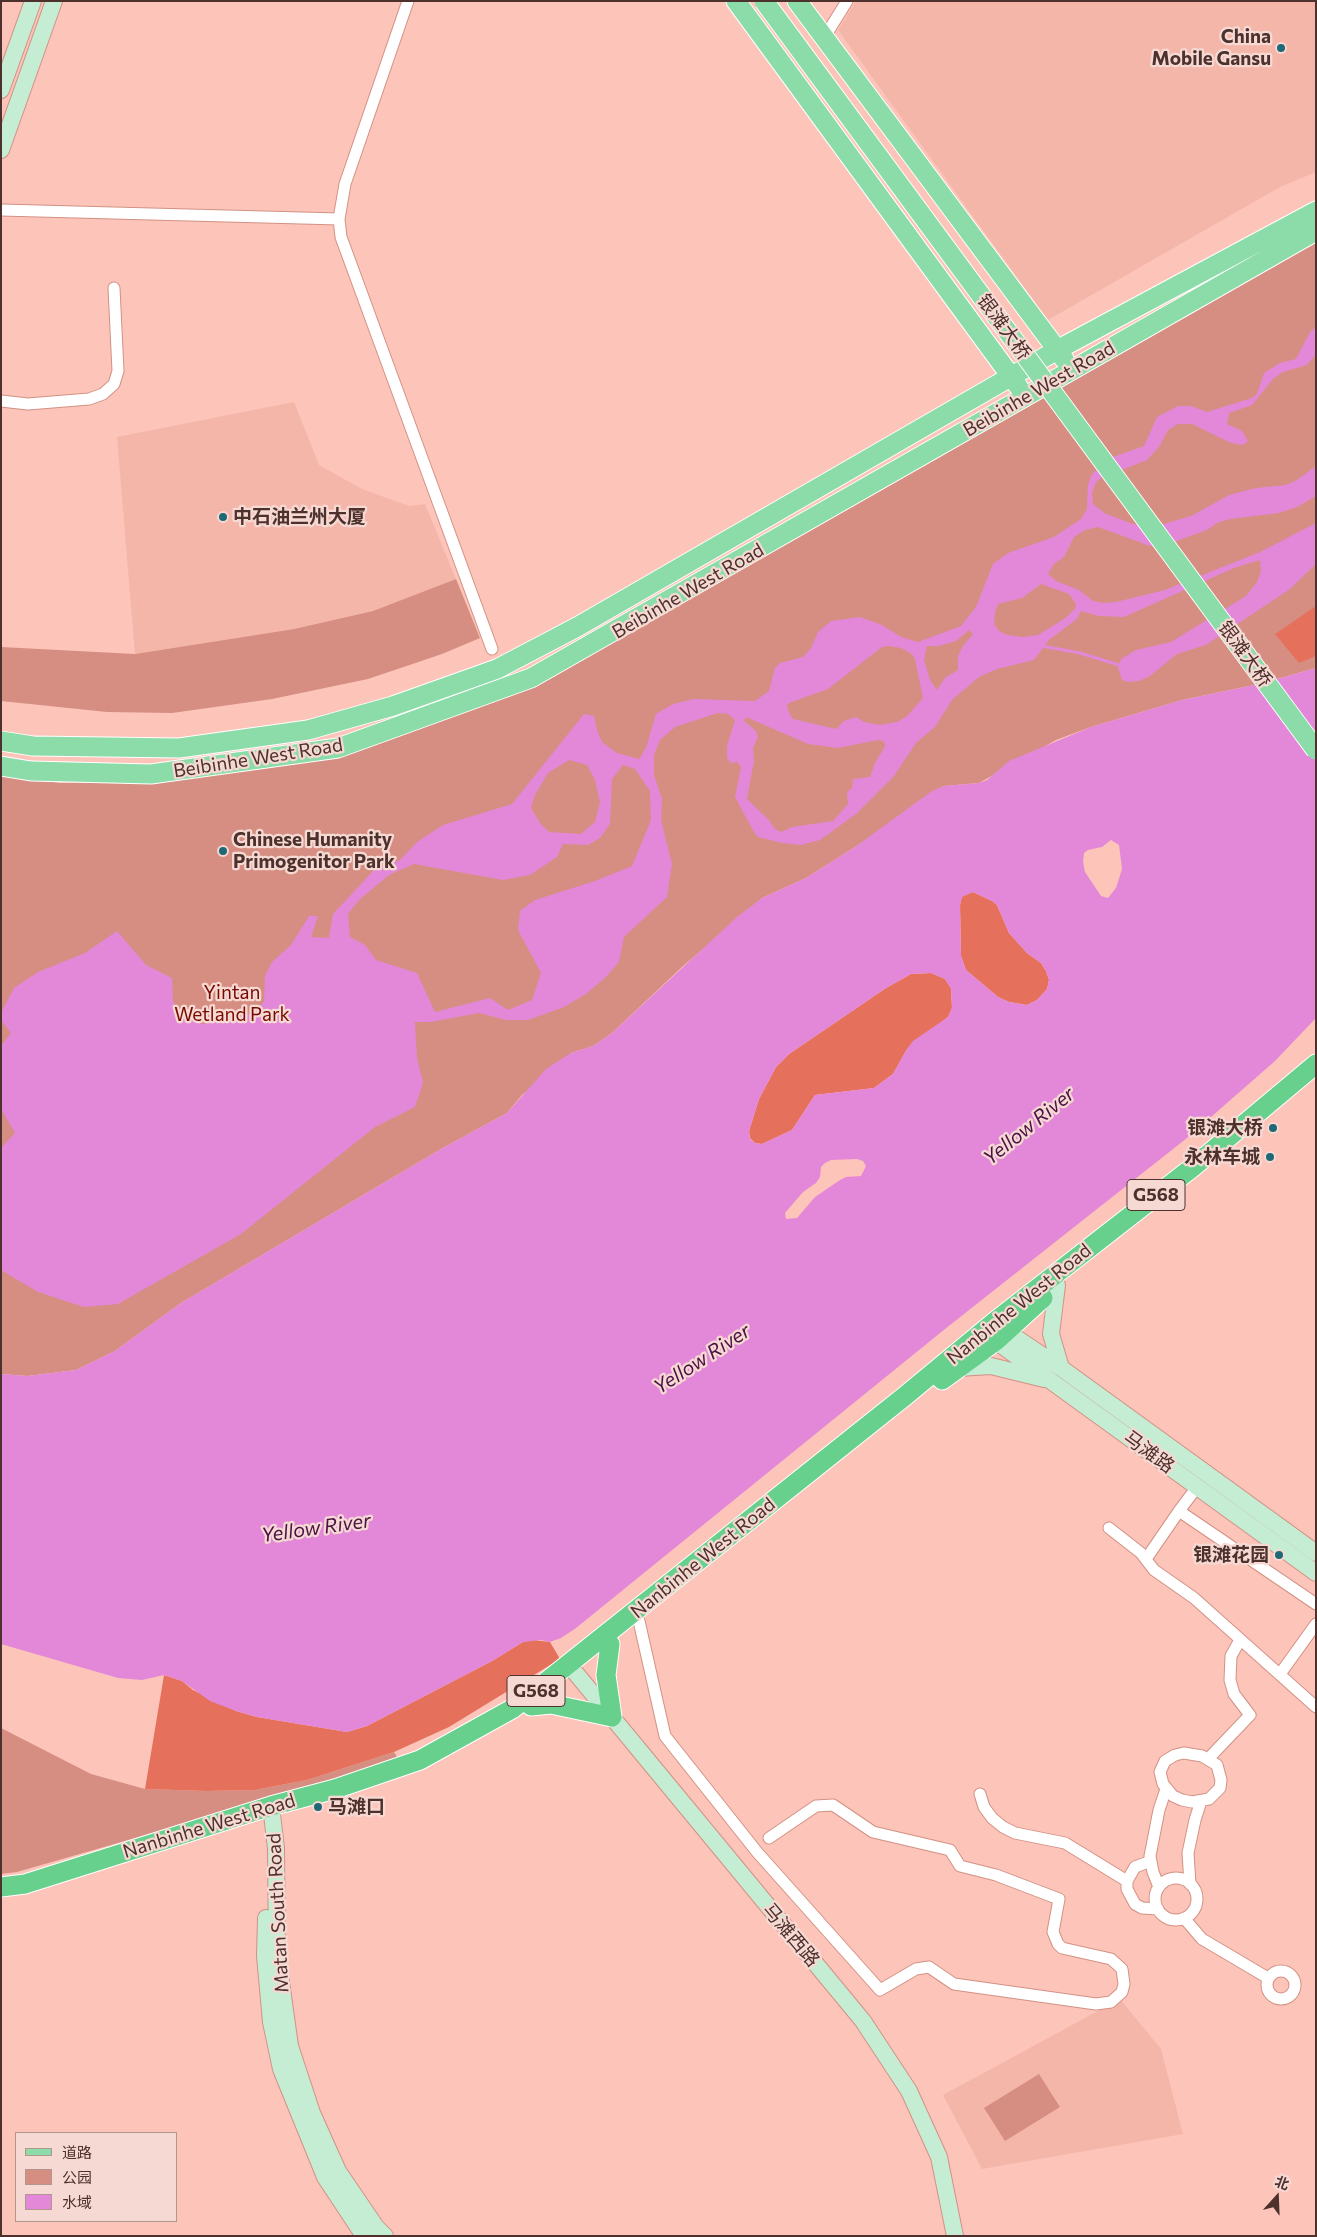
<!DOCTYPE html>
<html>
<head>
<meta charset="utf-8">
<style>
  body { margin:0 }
  #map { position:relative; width:1317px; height:2237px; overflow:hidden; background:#fdc4b9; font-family:Commissioner,"Noto Sans SC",sans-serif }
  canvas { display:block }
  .frame { position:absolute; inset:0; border:2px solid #4d312c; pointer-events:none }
  .legend { position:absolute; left:15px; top:2132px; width:162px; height:90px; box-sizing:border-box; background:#f6d9d3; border:1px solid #b29690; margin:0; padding:6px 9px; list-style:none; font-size:15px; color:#4d312c }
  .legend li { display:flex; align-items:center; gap:10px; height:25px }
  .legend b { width:25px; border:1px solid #b29690 }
  .north { position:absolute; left:1252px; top:2172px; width:50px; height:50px; -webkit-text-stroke:4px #f6d9d3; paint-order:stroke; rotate:20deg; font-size:14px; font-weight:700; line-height:20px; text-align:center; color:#4d312c }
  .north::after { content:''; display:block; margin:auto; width:18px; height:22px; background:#4d312c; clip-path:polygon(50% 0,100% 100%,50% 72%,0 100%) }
</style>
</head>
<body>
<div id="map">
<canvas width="1317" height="2237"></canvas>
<div class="frame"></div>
<ul class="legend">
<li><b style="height:6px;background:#8cdca9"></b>道路</li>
<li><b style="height:14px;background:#d58e81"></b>公园</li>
<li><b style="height:14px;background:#e388d8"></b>水域</li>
</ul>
<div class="north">北</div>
</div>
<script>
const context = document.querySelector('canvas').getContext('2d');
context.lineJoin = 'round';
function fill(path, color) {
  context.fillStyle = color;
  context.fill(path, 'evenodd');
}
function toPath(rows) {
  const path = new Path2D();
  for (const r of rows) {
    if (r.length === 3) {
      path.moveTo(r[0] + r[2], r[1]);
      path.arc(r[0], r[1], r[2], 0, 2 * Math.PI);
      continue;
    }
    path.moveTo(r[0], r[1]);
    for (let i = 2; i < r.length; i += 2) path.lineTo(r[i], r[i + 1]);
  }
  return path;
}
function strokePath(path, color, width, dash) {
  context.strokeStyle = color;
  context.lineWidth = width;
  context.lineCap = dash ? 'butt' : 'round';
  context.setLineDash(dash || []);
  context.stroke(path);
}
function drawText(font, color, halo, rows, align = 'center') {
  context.font = font + ' Commissioner,"Noto Sans SC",sans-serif';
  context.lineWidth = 4.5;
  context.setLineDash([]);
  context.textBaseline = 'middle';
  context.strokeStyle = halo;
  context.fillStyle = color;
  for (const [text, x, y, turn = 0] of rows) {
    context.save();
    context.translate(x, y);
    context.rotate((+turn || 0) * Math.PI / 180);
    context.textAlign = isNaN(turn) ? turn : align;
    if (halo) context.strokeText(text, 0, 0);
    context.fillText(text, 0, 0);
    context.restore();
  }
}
fill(toPath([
  [856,1,1316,1,1316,172,1280,187,1048,320,838,30],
  [294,402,319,465,362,489,409,506,425,504,456,579,373,611,294,629,135,654,117,437],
  [1120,1999,1161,2049,1183,2134,982,2169,943,2095]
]), '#f5b6aa');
fill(toPath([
  [1316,231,1316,668,1259,684,1182,700,1091,727,1056,740,979,783,944,786,855,847,806,878,762,898,682,967,612,1033,593,1046,571,1053,522,1095,507,1113,441,1149,181,1303,115,1351,76,1370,27,1376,1,1374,1,775,60,783,169,781,338,748,531,678],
  [456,579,480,638,442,654,368,679,272,699,172,713,107,712,1,701,1,647,135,654,294,629,373,611],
  [1,1728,91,1774,145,1789,206,1791,255,1790,307,1780,394,1752,400,1762,17,1872,1,1874],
  [1039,2074,1060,2107,1005,2141,984,2108]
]), '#d58e81');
fill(toPath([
  [1316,606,1316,656,1299,663,1275,634],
  [973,892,992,901,997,905,1009,933,1027,953,1041,963,1046,971,1049,980,1047,989,1037,1000,1027,1005,1009,1002,998,997,966,970,961,956,960,905,962,896],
  [931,973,945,979,951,988,952,1008,948,1017,907,1049,893,1074,874,1088,815,1095,792,1130,762,1144,755,1143,750,1138,749,1131,759,1099,776,1067,789,1054,886,988,911,974],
  [533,1640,550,1642,560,1659,449,1727,394,1752,307,1780,255,1790,206,1791,145,1789,164,1675,182,1681,193,1690,236,1711,257,1717,347,1732,367,1726,492,1661,523,1642]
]), '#e5715d');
fill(toPath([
  [1316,327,1316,354,1307,365,1283,372,1273,379,1252,405,1229,413,1227,424,1242,431,1248,441,1243,445,1231,443,1192,424,1178,424,1168,430,1159,447,1147,460,1101,478,1096,482,1092,493,1093,504,1106,514,1133,524,1157,526,1191,516,1229,495,1256,488,1286,485,1297,480,1316,466,1316,496,1297,507,1279,513,1230,519,1217,523,1207,530,1168,544,1150,546,1098,527,1085,530,1074,537,1064,557,1054,564,1048,574,1056,581,1079,590,1093,601,1104,603,1116,602,1165,590,1260,552,1316,523,1316,564,1290,589,1206,645,1177,654,1150,676,1139,681,1128,682,1122,680,1118,668,1121,659,1136,650,1171,642,1246,596,1257,582,1261,571,1260,560,1234,568,1124,617,1099,616,1081,611,1077,619,1049,640,1034,660,997,669,979,677,952,700,935,727,916,743,894,776,856,814,820,840,801,845,782,843,758,837,754,832,735,797,741,767,737,762,731,763,727,758,727,746,735,720,728,714,718,713,675,727,660,740,654,755,654,775,662,799,661,820,672,864,667,897,624,937,619,962,606,977,586,994,564,1007,528,1020,506,1020,479,1013,431,1022,415,1022,417,1058,423,1083,415,1107,375,1127,241,1234,118,1304,84,1307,38,1292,1,1270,1,1148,15,1133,1,1109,1,1046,11,1033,1,1020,1,1013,14,988,38,972,85,953,117,931,146,965,172,978,173,1001,181,1017,204,1024,256,1012,264,1001,265,976,272,962,291,945,309,916,318,916,311,937,329,938,333,914,374,870,400,860,417,842,443,825,512,804,584,714,594,716,597,730,602,742,617,753,639,759,646,748,656,714,673,704,694,699,755,701,769,691,775,668,780,663,803,657,811,648,818,632,831,621,860,617,882,625,901,637,918,642,961,626,976,607,993,564,1008,553,1054,537,1081,519,1087,509,1088,484,1092,474,1110,458,1144,446,1157,417,1178,406,1191,406,1207,412,1252,398,1257,394,1264,373,1280,363,1296,359,1310,332],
  [1041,584,1069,594,1076,604,1075,609,1064,619,1038,635,1023,637,1007,635,999,631,994,624,995,612,998,604,1022,598],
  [969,630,973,634,963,646,958,656,958,670,945,678,937,690,930,680,924,660,927,646,939,646,956,641],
  [888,646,901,648,912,654,915,659,923,698,907,716,897,722,880,725,864,722,856,717,844,721,836,729,793,719,788,711,787,705,789,703,828,689,882,647],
  [746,717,808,744,838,748,878,740,884,741,885,746,875,763,870,777,853,779,852,788,847,792,848,804,833,821,792,827,781,832,775,829,769,820,747,799,754,761,753,748,758,737,756,731,744,721],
  [569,760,587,765,595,780,600,802,595,822,581,834,549,832,540,823,531,808,535,795,548,773],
  [623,765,635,769,650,791,651,820,632,866,595,881,535,900,520,911,518,930,541,973,532,1000,508,1010,490,998,435,1012,417,973,376,960,365,945,350,937,348,914,359,900,389,875,414,864,503,880,530,875,557,857,563,844,588,845,600,838,610,824,612,779],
  [1316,668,1316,1018,1275,1061,1187,1138,945,1329,576,1628,561,1638,550,1642,541,1640,523,1642,492,1661,367,1726,347,1732,257,1717,236,1711,210,1701,182,1681,164,1675,142,1680,118,1678,1,1644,1,1374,27,1376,76,1370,115,1351,181,1303,441,1149,507,1113,546,1069,571,1053,593,1046,612,1033,737,917,762,898,806,878,855,847,932,791,944,786,979,783,987,780,1009,761,1091,727,1182,700,1259,684],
  [1111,840,1119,845,1122,869,1116,888,1108,898,1101,896,1085,872,1083,862,1084,853,1088,850,1102,847],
  [973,892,992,901,997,905,1009,933,1027,953,1041,963,1046,971,1049,980,1047,989,1037,1000,1027,1005,1009,1002,998,997,966,970,961,956,960,905,962,897],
  [931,973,945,979,951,989,952,1008,948,1017,913,1041,907,1049,893,1074,874,1088,815,1095,792,1130,762,1144,755,1143,750,1139,749,1131,759,1099,776,1067,789,1054,886,988,911,974],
  [857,1159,863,1161,866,1166,861,1176,846,1177,840,1180,815,1197,797,1218,786,1219,785,1213,803,1192,816,1183,820,1177,821,1167,825,1163,831,1160]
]), '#e388d8');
strokePath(toPath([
  [1042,646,1080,653,1119,665]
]), '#e388d8', 3);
const minor = toPath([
  [408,1,345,184,339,219,341,237,492,649],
  [824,38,847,1],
  [1,210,339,219],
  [1,401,28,404,89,399,103,394,114,384,118,371,114,288],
  [1197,1487,1179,1511,1316,1604],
  [1109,1528,1141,1553,1154,1570,1194,1598,1316,1707],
  [1146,1559,1179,1511],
  [639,1621,665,1736,757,1852,880,1990,916,1969,929,1967,954,1984,1096,2004,1111,2002,1122,1992,1124,1984,1122,1969,1111,1959,1062,1948,1058,1944,1053,1932,1059,1899,996,1875,960,1866,950,1850,873,1832,833,1805,816,1806,769,1838],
  [1280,1674,1316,1624],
  [1184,1753,1202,1756,1217,1765,1221,1780,1220,1788,1209,1799,1192,1802,1182,1800,1173,1796,1163,1784,1160,1772,1165,1761,1175,1755,1184,1753],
  [1208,1759,1250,1715,1234,1694,1230,1680,1231,1656,1240,1640],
  [980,1794,984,1807,992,1818,1003,1827,1015,1833,1065,1843,1127,1881],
  [1151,1861,1135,1867,1127,1881,1127,1889,1135,1904,1142,1908,1158,1909],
  [1176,1899,21],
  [1190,1884,1188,1853,1195,1820,1201,1801],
  [1159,1887,1153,1872,1150,1856,1159,1810,1166,1789],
  [1184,1918,1202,1939,1268,1978],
  [1281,1985,14]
]);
const secondary = toPath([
  [1,90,33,1],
  [1,150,54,1],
  [1057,1285,1051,1334,1061,1368],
  [997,1325,1061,1368,1316,1553],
  [986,1334,1316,1573],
  [958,1368,991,1366,1044,1379],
  [569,1665,863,2021,909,2091,939,2157,955,2236],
  [271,1806,276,1848,277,1953,290,2046,312,2113,338,2171,376,2227,385,2236],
  [266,1918,265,1956,271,2022,281,2069,325,2177,364,2236]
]);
const primary = toPath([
  [736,1,1018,386],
  [797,1,1064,359],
  [1,741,33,746,179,748,308,730,393,706,497,669,577,627,1057,350,1316,211],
  [1,766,31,771,151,774,338,748,531,678,1316,231]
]);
const trunk = toPath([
  [942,1380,997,1340,1043,1298],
  [531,1706,551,1704,612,1717,606,1675,610,1644],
  [1,1887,25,1884,271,1806,335,1789,420,1760,512,1709,905,1396,993,1323,1193,1167,1316,1064]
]);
strokePath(minor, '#d39184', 13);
strokePath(secondary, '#d39184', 18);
strokePath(primary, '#fff', 21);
strokePath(trunk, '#fff', 21);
strokePath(minor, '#fff', 11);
strokePath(secondary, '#c5edd4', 16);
strokePath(primary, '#8cdca9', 19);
strokePath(trunk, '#66d08c', 19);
const primaryBridge = toPath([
  [764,1,1316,750]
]);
strokePath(primaryBridge, '#fff', 21, []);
strokePath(primaryBridge, '#8cdca9', 19);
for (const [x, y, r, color] of [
  [1281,48,5,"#1f6875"],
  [223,517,5,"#1f6875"],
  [223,851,5,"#1f6875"],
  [1273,1128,5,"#1f6875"],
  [1270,1157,5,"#1f6875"],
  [1279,1555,5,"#1f6875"],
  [318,1807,5,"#1f6875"]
]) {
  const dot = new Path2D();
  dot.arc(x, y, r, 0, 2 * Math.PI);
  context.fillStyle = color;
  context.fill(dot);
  strokePath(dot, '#f6d9d3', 2);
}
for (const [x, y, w] of [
  [1156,1195,58],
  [536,1691,58]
]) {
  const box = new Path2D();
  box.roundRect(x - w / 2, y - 15.5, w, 31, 4);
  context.fillStyle = '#f6d9d3';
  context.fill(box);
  strokePath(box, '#4d312c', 1);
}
drawText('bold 18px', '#4d312c', null, [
  ["G568",1156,1195],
  ["G568",536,1691]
]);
drawText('bold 19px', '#4d312c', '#f6d9d3', [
  ["China",1271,37],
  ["Mobile Gansu",1271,59],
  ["中石油兰州大厦",233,517,"left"],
  ["Chinese Humanity",233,840,"left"],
  ["Primogenitor Park",233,862,"left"],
  ["银滩大桥",1263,1128],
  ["永林车城",1260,1157],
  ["银滩花园",1269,1555],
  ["马滩口",328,1807,"left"]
], 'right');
drawText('19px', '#4d312c', '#f6d9d3', [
  ["银滩大桥",1004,327,54],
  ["Beibinhe West Road",1039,389,-30],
  ["Beibinhe West Road",688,591,-30],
  ["银滩大桥",1245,654,54],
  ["Beibinhe West Road",258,758,-9],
  ["Nanbinhe West Road",1019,1304,-39],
  ["马滩路",1149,1452,36],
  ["Nanbinhe West Road",703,1558,-39],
  ["Nanbinhe West Road",209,1826,-17],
  ["Matan South Road",278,1913,-93],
  ["马滩西路",791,1935,50]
]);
drawText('19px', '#770900', '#f6d9d3', [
  ["Yintan",232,993],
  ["Wetland Park",232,1015]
]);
drawText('italic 20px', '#4a1245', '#f6d9d3', [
  ["Yellow River",1029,1126,-39],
  ["Yellow River",702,1359,-33],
  ["Yellow River",316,1528,-8]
]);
</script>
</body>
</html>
